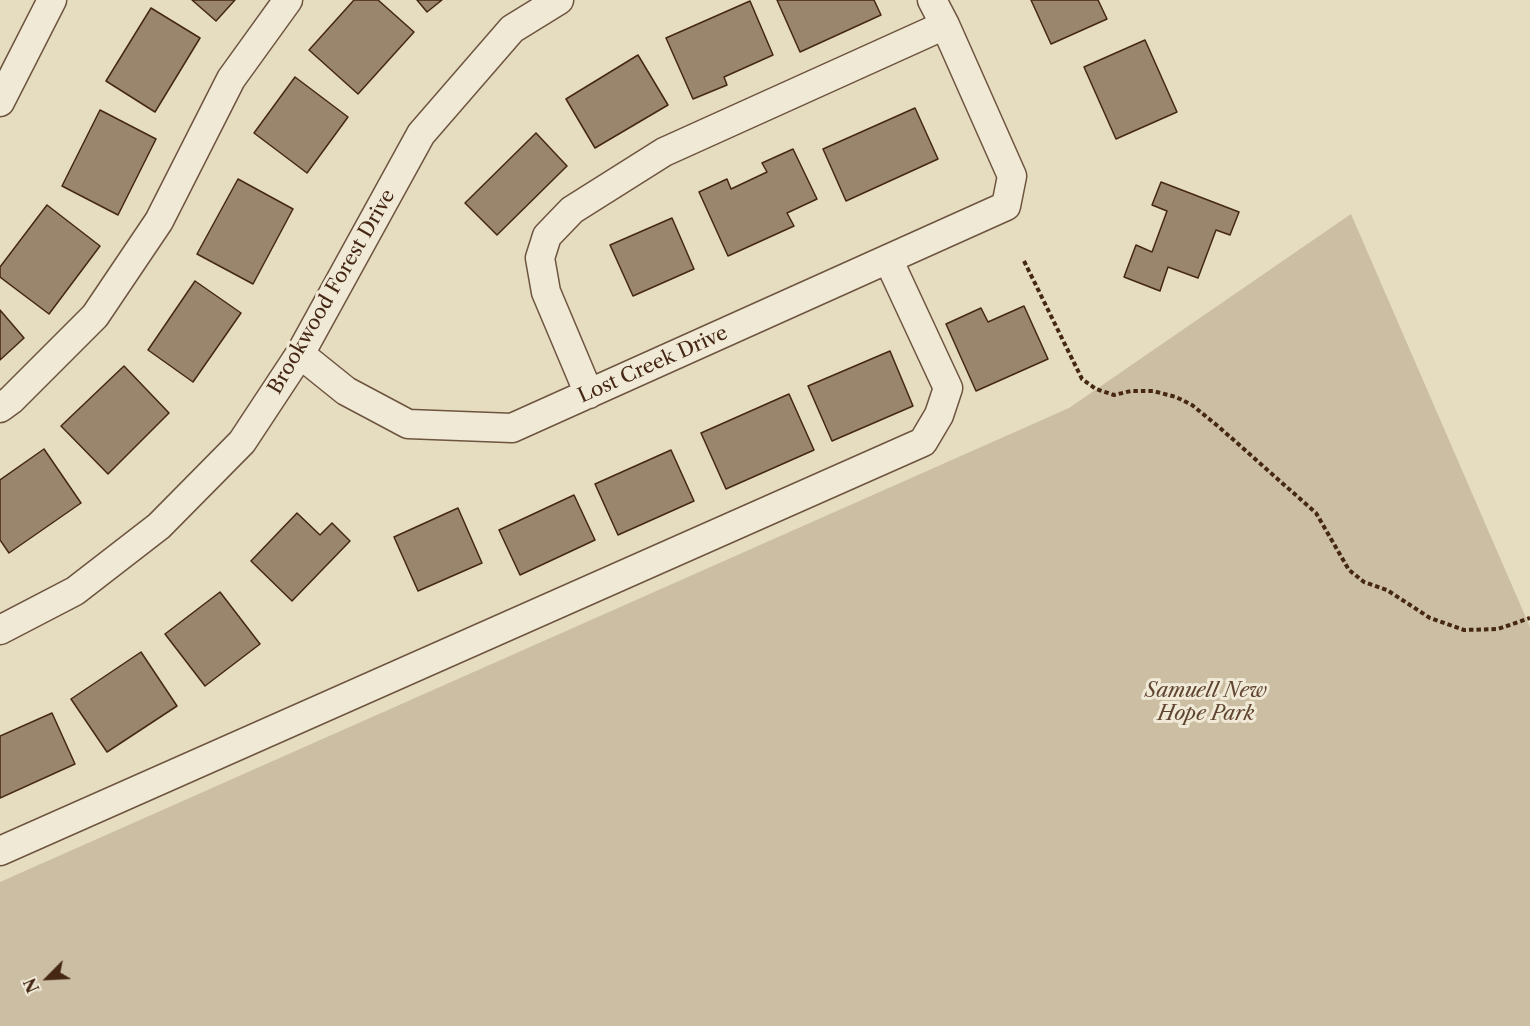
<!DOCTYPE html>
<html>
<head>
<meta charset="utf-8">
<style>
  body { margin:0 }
  #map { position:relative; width:1530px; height:1026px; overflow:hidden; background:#e6ddc0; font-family:"Libre Caslon Text",serif }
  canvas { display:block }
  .north { position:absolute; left:18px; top:948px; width:60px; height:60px; -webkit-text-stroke:4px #efe9d6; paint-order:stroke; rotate:246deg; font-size:16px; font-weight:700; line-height:24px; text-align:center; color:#452714 }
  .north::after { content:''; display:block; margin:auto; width:21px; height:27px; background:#452714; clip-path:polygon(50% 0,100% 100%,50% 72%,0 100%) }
</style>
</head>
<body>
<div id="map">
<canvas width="1530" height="1026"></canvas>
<div class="north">N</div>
</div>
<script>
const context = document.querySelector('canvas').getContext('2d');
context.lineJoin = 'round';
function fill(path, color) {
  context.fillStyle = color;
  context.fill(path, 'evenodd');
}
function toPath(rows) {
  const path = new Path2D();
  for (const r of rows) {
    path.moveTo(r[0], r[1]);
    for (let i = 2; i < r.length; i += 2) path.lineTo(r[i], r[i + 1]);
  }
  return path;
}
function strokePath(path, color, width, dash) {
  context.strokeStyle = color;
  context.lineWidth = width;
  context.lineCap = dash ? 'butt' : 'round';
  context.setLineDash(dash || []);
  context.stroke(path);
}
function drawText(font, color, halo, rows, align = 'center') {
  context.font = font + ' "Libre Caslon Text",serif';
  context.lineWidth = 6;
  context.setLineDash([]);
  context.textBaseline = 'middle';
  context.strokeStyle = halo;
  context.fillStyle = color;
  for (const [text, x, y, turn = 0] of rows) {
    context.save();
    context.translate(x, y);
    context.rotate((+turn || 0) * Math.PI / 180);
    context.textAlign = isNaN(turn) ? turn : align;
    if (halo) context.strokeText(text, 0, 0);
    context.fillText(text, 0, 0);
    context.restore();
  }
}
fill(toPath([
  [1351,214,1530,627,1530,1026,0,1026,0,882,1069,408]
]), '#cbbea3');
const building = toPath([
  [192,0,235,0,216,21,192,0],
  [354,0,378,0,414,32,358,94,309,50,354,0],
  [417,0,442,0,427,12,417,0],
  [777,0,874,0,881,15,800,52,777,0],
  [1031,0,1098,0,1107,19,1051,44,1031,0],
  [750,1,773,55,724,77,727,85,693,99,666,38,750,1],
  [151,8,200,38,155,112,106,81,151,8],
  [1145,40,1177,112,1116,139,1084,67,1145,40],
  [638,55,668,105,595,148,566,99,638,55],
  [295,77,348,117,307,173,254,133,295,77],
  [915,108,938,159,846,201,823,149,915,108],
  [100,110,156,139,118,215,62,186,100,110],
  [536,133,567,166,497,235,465,203,536,133],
  [793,149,817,199,787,213,794,226,728,256,699,192,727,179,731,189,767,172,762,163,793,149],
  [238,179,293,209,253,284,197,254,238,179],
  [1161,182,1239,212,1230,235,1216,230,1198,278,1168,267,1160,291,1124,277,1136,245,1152,252,1167,211,1152,205,1161,182],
  [47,205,100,246,49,314,0,277,0,267,47,205],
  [672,218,694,269,633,296,610,245,672,218],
  [195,281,241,313,193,382,148,350,195,281],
  [1024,306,1048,359,976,391,946,324,981,308,988,322,1024,306],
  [0,310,24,338,0,360,0,310],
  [890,351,913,406,832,441,808,386,890,351],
  [124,366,169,413,108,474,61,426,124,366],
  [789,394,814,450,726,489,701,433,789,394],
  [44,449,81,503,9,553,0,540,0,480,44,449],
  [671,450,694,501,618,535,595,484,671,450],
  [574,495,595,540,520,575,499,530,574,495],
  [458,508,482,563,418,591,394,537,458,508],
  [297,513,320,535,332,523,350,541,292,601,251,561,297,513],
  [220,592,260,644,205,686,165,634,220,592],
  [141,652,177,706,107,752,71,699,141,652],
  [52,713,75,764,0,798,0,736,52,713]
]);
fill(building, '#99866d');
strokePath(building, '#452714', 1.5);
const minor = toPath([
  [0,102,52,0],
  [300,354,346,391,408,424,512,428,1006,206,1012,176,945,25,932,0],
  [589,394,546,292,540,258,547,236,572,210,664,152,945,25],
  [0,408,11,400,95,316,159,221,231,79,288,0],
  [0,630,75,591,159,526,242,442,300,354,421,134,512,29,559,0],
  [0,851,923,442,939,415,948,388,888,259]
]);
strokePath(minor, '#6d543f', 31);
strokePath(toPath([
  [1024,261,1082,379,1096,389,1114,395,1131,391,1153,391,1176,397,1192,405,1219,427,1316,513,1349,570,1364,582,1387,590,1430,618,1464,630,1498,629,1530,618]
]), '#452714', 4, [4.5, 3]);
strokePath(minor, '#efe9d6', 28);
drawText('20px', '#452714', '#efe9d6', [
  ["Brookwood Forest Drive",332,292,-60],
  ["Lost Creek Drive",653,365,-24]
]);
drawText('italic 20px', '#604531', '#efe9d6', [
  ["Samuell New",1206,691],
  ["Hope Park",1206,714]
]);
</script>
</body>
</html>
